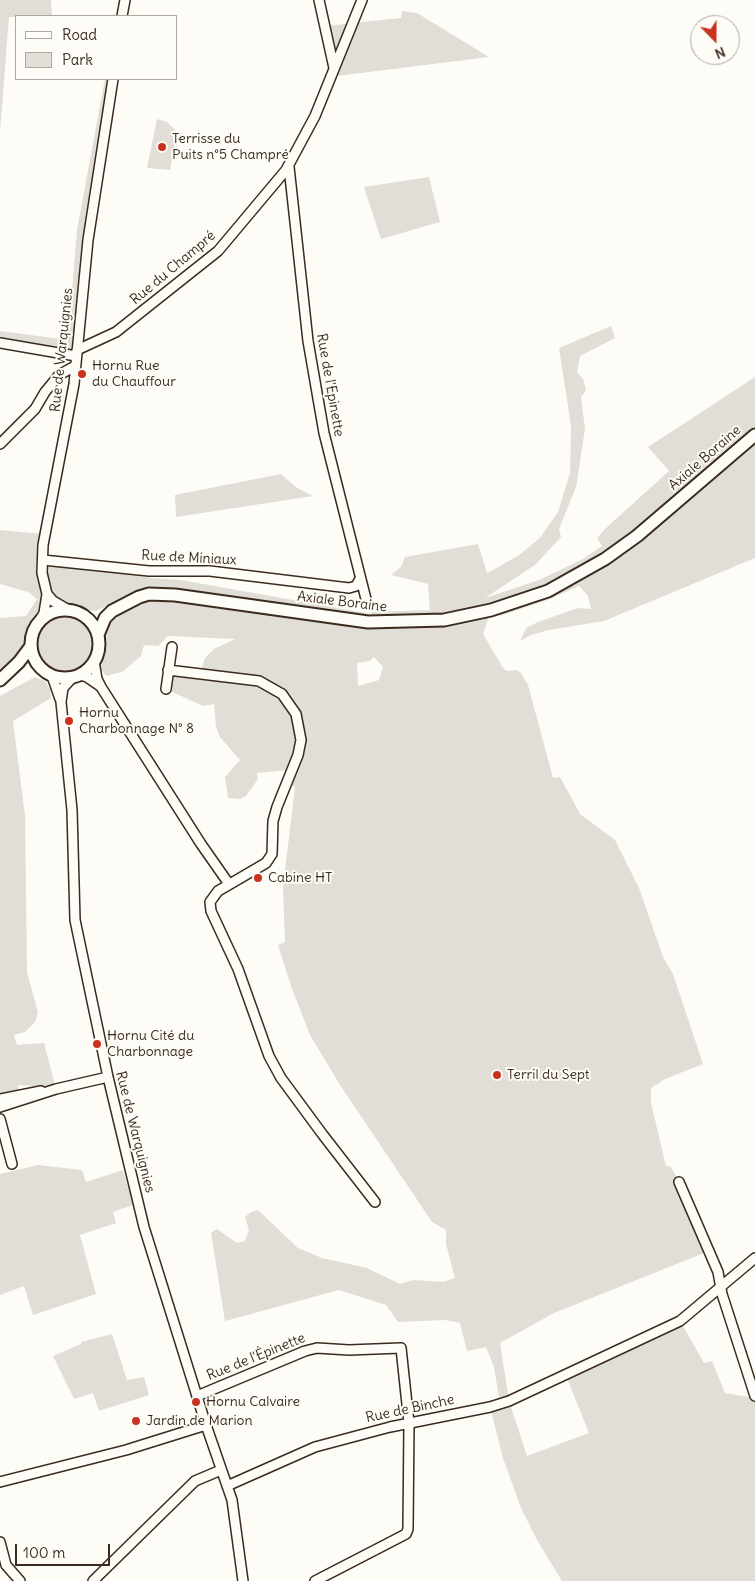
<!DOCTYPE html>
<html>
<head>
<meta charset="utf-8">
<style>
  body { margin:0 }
  #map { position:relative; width:755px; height:1581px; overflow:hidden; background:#fdfcf7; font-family:Delius,sans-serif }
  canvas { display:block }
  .legend { position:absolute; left:15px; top:15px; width:162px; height:65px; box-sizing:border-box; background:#fdfcf7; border:1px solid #afa8a0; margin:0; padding:6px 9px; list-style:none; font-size:15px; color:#3b2a1e }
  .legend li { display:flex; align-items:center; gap:10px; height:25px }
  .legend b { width:25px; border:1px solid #afa8a0 }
  .north { position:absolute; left:690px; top:15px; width:50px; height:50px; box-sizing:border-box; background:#fdfcf7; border:1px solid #afa8a0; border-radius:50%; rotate:158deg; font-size:14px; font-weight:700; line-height:20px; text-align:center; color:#3b2a1e }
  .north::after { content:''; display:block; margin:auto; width:18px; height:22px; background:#c8321e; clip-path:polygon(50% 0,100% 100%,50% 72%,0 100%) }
  .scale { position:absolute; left:15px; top:1544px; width:95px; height:22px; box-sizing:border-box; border:2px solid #3b2a1e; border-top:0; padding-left:6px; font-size:15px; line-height:18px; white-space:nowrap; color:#3b2a1e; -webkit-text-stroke:4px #fdfcf7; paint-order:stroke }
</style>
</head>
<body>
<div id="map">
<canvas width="755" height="1581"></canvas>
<ul class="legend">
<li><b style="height:6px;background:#fdfcf7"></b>Road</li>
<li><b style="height:14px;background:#e1ded7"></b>Park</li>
</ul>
<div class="north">N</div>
<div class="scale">100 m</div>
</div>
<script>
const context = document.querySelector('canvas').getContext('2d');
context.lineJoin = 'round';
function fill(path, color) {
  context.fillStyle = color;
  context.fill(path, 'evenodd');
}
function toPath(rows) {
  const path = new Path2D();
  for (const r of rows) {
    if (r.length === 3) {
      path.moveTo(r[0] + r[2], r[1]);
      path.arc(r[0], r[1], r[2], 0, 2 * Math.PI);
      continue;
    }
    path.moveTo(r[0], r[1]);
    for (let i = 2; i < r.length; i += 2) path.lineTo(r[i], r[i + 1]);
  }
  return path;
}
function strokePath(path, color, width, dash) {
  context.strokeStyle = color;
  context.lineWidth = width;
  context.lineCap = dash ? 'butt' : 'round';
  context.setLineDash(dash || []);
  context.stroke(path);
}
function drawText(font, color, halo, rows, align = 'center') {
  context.font = font + ' Delius,sans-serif';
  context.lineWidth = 4;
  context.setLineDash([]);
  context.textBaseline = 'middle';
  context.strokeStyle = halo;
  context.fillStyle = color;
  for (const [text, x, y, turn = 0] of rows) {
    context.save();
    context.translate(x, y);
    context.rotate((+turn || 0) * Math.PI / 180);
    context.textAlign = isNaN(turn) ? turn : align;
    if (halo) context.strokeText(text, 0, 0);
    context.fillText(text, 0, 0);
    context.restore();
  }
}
fill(toPath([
  [0,0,51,0,52,15,63,16,9,17,0,133],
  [402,11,417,13,489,57,337,76,325,26,401,18],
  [105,79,109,79,83,241,72,353,0,339,0,331,68,340,77,230],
  [157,119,167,122,177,132,170,170,147,168],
  [429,177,440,222,381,239,364,187],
  [611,326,615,338,580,356,577,372,583,379,586,390,581,397,585,429,576,487,559,529,561,537,535,565,485,598,539,580,583,559,602,546,597,538,606,528,669,471,648,447,755,377,755,558,604,621,549,630,531,635,520,641,526,628,538,622,578,608,591,609,588,596,579,586,550,599,500,616,491,611,483,634,503,668,507,671,517,670,521,673,528,685,553,778,560,777,580,814,615,840,639,888,663,957,673,974,703,1064,665,1079,651,1088,651,1103,666,1166,671,1167,679,1182,709,1251,554,1313,500,1343,509,1401,527,1456,589,1433,567,1378,683,1326,704,1363,712,1361,725,1393,755,1398,755,1581,562,1581,537,1540,521,1508,503,1458,490,1407,500,1404,494,1367,486,1347,467,1351,460,1323,445,1320,398,1322,386,1305,339,1290,225,1321,211,1233,217,1229,237,1243,245,1241,249,1230,245,1217,251,1212,258,1210,298,1248,322,1258,367,1268,400,1284,413,1280,443,1282,455,1278,446,1244,446,1230,432,1222,340,1085,310,1035,292,989,278,945,285,942,283,887,295,787,285,782,290,770,257,773,258,779,246,796,240,799,228,798,225,777,240,760,220,737,216,727,214,704,203,706,166,689,168,670,200,673,205,658,214,649,235,639,168,636,158,646,144,645,141,656,122,672,106,676,101,669,107,643,103,631,118,613,134,604,150,600,170,598,369,627,245,599,169,589,143,590,95,611,83,609,59,599,48,590,46,569,52,564,125,573,151,578,181,580,371,614,372,612,430,610,428,584,391,575,401,567,405,557,478,544,487,573,518,556,540,538,558,512,570,473,571,426,559,348],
  [374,657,383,667,379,680,358,686,357,663,370,661],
  [281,474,297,488,313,496,176,517,175,495],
  [0,530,43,534,37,563,43,592,40,613,25,637,23,649,15,661,0,676,0,618,26,616,37,599,28,592,0,584],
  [65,644,27],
  [35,677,45,681,50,690,51,698,13,721,25,816,27,972,38,1013,35,1022,25,1032,14,1035,17,1045,44,1043,56,1089,47,1090,45,1087,18,1085,20,1094,0,1099,0,696],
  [38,1165,82,1170,86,1182,123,1170,133,1205,113,1212,116,1223,80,1235,96,1294,33,1315,24,1286,0,1295,0,1174],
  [112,1334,127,1380,144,1377,149,1395,99,1411,93,1393,74,1399,53,1356,81,1344,81,1342]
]), '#e1ded7');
const minor = toPath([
  [319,0,334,68],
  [122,16,125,0],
  [289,167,308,341,324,433,367,603],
  [0,343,76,356],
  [77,350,116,332,218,251,286,170,315,116,362,0],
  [0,444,35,409,45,392,59,375,75,366],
  [43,560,149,571,210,571,349,588,356,586,360,579],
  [47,594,53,601,70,611],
  [39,622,44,613,47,594,42,573,43,545,74,384,88,240,113,79],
  [94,661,97,679,101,687,201,844,229,884],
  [168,670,259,681,282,694,296,714,301,740,298,755,277,807,273,821,272,854,266,863,218,891,210,902,211,911,238,969,269,1056,281,1078,323,1135,375,1202],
  [79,675,87,677,100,686],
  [52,676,60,699],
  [73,677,63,688,61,702,72,810,75,920,108,1077,144,1227,206,1425,232,1500,243,1581],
  [166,689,172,647],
  [0,1099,41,1091],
  [0,1107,56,1089,108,1077],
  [0,1119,12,1164],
  [679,1182,718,1272,722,1294,755,1396],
  [197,1396,305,1351,317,1348,349,1350,401,1348,409,1423,408,1529,406,1534,315,1581],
  [0,1482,126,1450,206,1425],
  [227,1486,315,1447,390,1427,490,1407,509,1401,680,1321,755,1258],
  [0,1542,6,1565,20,1581],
  [93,1581,195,1481,221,1470]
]);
const major = toPath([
  [65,644,34],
  [98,635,105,618,112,611,139,597,149,594,175,595,368,622,444,620,491,610,548,591,605,559,637,536,755,435],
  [0,680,19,662,31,646]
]);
strokePath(minor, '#3b2a1e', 12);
strokePath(major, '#3b2a1e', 15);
strokePath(minor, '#fdfcf7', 9);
strokePath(major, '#fdfcf7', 11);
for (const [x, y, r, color] of [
  [162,147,5,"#c8321e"],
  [82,374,5,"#c8321e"],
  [69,721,5,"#c8321e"],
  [258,878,5,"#c8321e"],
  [97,1044,5,"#c8321e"],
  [497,1075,5,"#c8321e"],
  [196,1402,5,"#c8321e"],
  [136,1421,5,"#c8321e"]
]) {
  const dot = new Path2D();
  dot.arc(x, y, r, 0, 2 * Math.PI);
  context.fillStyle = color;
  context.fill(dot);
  strokePath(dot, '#fdfcf7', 2);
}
drawText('14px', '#3b2a1e', '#fdfcf7', [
  ["Terrisse du",172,139],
  ["Puits n°5 Champré",172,155],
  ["Hornu Rue",92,366],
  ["du Chauffour",92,382],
  ["Hornu",79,713],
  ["Charbonnage N° 8",79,729],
  ["Cabine HT",268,878],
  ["Hornu Cité du",107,1036],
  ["Charbonnage",107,1052],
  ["Terril du Sept",507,1075],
  ["Hornu Calvaire",206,1402],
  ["Jardin de Marion",146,1421]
], 'left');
drawText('14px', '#3b2a1e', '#fdfcf7', [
  ["Rue du Champré",173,268,-40],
  ["Rue de Warquignies",62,350,-84],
  ["Rue de l'Epinette",330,385,80],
  ["Axiale Boraine",705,458,-41],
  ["Rue de Miniaux",189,558,3],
  ["Axiale Boraine",342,602,7],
  ["Rue de Warquignies",135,1132,76],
  ["Rue de l'Épinette",256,1357,-22],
  ["Rue de Binche",410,1409,-12]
]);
</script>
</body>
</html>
